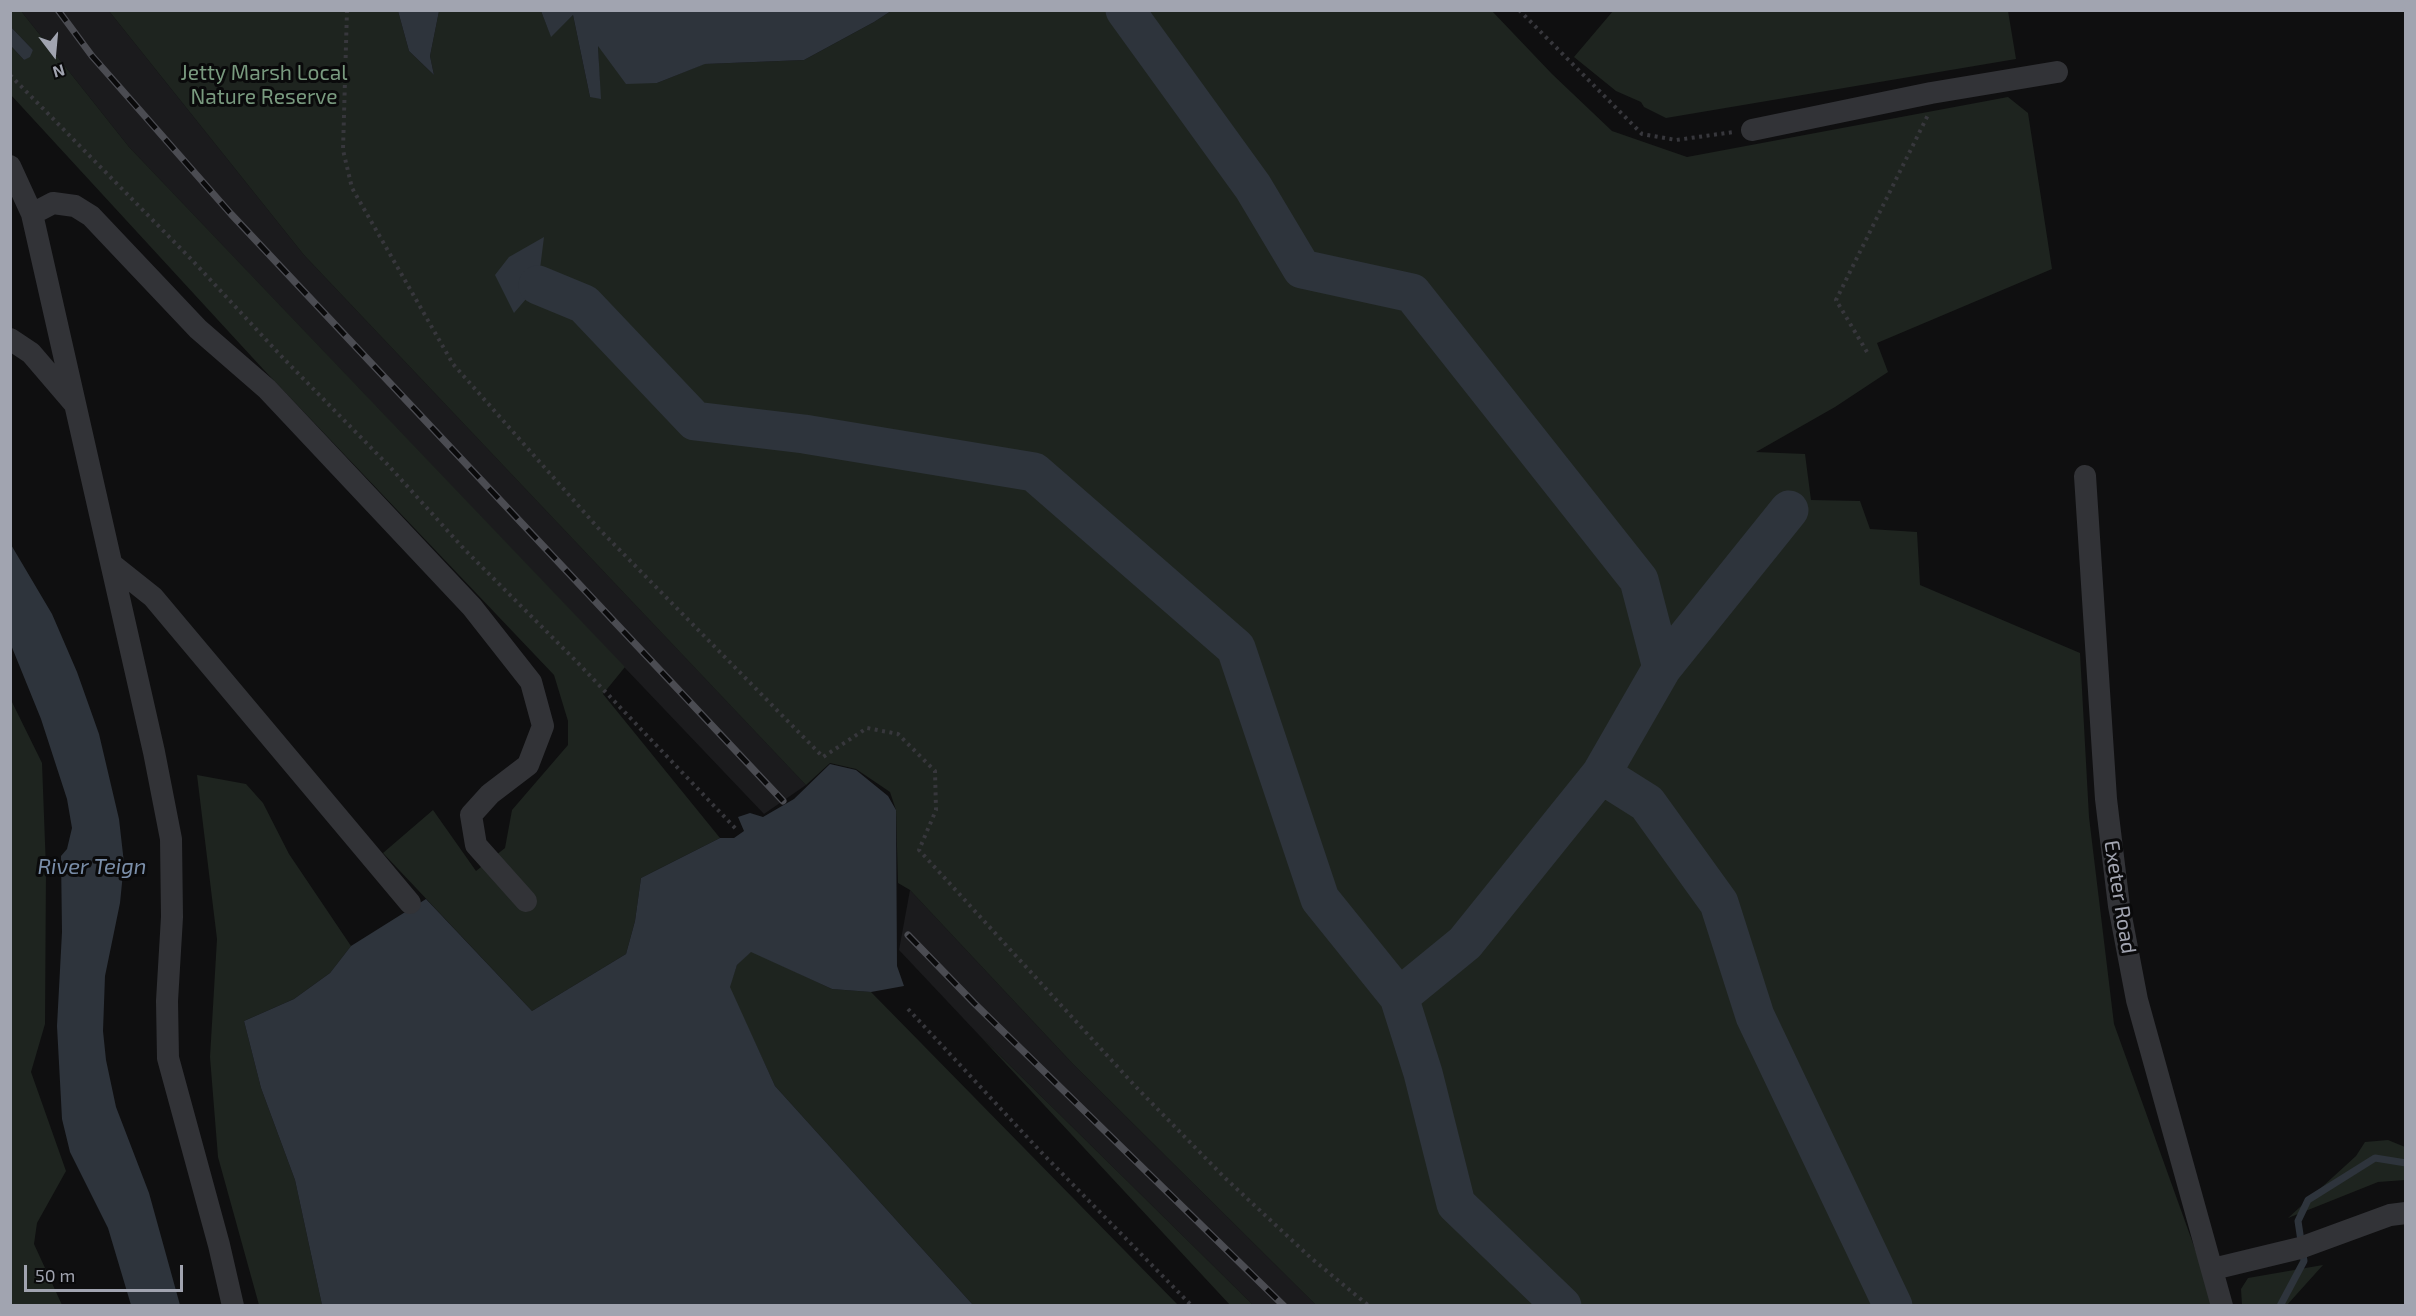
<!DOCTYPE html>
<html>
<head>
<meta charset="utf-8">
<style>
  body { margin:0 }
  #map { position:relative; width:2416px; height:1316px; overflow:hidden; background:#0f0f10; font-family:"Exo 2",sans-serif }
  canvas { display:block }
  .frame { position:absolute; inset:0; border:12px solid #a1a4b0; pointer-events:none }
  .north { position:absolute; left:24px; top:24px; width:60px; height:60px; -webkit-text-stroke:4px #0a0a0b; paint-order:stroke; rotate:164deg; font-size:16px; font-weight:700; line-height:24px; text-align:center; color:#a1a4b0 }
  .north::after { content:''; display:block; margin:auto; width:21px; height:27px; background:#a1a4b0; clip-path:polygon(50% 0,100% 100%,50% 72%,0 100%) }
  .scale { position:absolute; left:24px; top:1265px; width:159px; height:27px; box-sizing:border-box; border:3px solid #a1a4b0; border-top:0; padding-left:8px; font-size:18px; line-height:21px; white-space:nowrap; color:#a1a4b0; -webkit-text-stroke:4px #0a0a0b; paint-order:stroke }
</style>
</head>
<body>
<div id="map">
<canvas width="2416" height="1316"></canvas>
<div class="frame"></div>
<div class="north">N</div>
<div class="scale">50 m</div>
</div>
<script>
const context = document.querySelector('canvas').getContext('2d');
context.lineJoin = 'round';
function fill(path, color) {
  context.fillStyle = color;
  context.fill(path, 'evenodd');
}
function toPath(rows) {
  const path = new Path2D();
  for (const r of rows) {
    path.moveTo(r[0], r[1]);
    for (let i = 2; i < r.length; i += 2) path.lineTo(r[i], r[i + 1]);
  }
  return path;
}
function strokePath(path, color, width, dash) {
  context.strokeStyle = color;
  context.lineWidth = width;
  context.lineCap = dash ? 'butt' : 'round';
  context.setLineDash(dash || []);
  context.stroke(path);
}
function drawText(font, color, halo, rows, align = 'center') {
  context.font = font + ' "Exo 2",sans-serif';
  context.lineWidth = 6;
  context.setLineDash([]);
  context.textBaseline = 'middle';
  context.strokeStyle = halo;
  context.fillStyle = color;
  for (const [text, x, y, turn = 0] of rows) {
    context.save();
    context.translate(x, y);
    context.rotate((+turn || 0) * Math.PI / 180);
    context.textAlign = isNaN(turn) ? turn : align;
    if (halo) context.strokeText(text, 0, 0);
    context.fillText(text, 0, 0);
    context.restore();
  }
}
fill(toPath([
  [21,11,109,11,304,255,806,785,764,814,129,147],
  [910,890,1073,1064,1316,1305,1253,1305,979,1035,899,950]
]), '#1b1b1d');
fill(toPath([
  [11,11,21,11,129,147,625,667,603,694,720,838,641,878,635,921,626,954,532,1011,383,853,433,810,476,871,505,848,512,810,568,745,568,721,554,675,263,369,11,95,11,46,24,60,33,50,11,27],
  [109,11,398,11,409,51,434,75,430,56,439,11,541,11,551,36,573,15,590,97,600,93,598,45,657,83,704,64,804,60,874,22,891,11,1492,11,1552,74,1612,131,1687,157,2008,97,2028,113,2052,269,1877,343,1888,372,1835,407,1756,452,1805,454,1811,500,1860,501,1870,529,1917,532,1920,585,2080,653,2089,817,2114,1024,2204,1274,2212,1305,1316,1305,1073,1064,910,890,898,883,896,810,890,792,856,769,830,763,806,785,804,783,304,255],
  [2008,11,2016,59,1666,118,1644,107,1641,102,1616,91,1574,57,1613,11],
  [11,700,42,763,46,869,45,1024,31,1072,66,1171,37,1223,34,1244,62,1305,11,1305],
  [197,775,246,784,263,803,289,854,351,946,330,973,294,999,244,1021,261,1088,295,1180,322,1305,259,1305,218,1157,210,1057,217,939],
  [751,951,832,989,871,992,1178,1305,973,1305,775,1086,729,987,737,965],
  [979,1035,1253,1305,1230,1305],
  [2388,1140,2405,1147,2405,1180,2378,1182,2288,1218,2356,1156,2365,1142],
  [2323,1265,2287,1305,2242,1305,2241,1289,2248,1278]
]), '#1e241f');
fill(toPath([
  [398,11,439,11,430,56,434,75,409,51],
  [541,11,891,11,874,22,804,60,705,64,657,83,626,84,598,46,601,99,590,97,573,15,551,37],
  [11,27,33,50,30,57,24,60,11,46],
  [544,237,538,285,514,313,495,275,509,257],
  [10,543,52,614,77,672,99,734,119,819,124,863,120,903,105,976,103,1031,106,1060,116,1107,149,1193,180,1305,131,1305,108,1228,70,1152,62,1119,57,1026,62,932,61,856,67,849,72,828,67,799,41,719,11,645],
  [830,764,856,770,888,796,896,810,897,966,904,986,871,992,832,989,751,952,737,965,730,987,775,1086,973,1305,322,1305,295,1180,261,1088,244,1021,294,999,330,973,351,946,426,899,532,1011,626,954,635,921,641,878,720,838,734,838,744,831,738,817,750,813,763,817,794,799]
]), '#2e343c');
strokePath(toPath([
  [2280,1306,2304,1261,2298,1221,2308,1200,2375,1158,2406,1163]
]), '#2e343c', 7);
strokePath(toPath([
  [1125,10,1253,187,1302,269,1412,293,1639,580,1662,668,1601,774],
  [538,285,584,304,695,421,804,434,1034,472,1236,648,1320,899,1399,997,1423,1073,1456,1204,1562,1306],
  [1662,668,1789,510],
  [1399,997,1465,943,1601,774,1647,803,1719,903,1755,1016,1893,1306]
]), '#2e343c', 39);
strokePath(toPath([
  [347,10,343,150,352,188,453,364,599,529,823,757,867,728,898,734,935,771,936,810,919,850,1136,1087,1224,1177,1311,1258,1369,1306],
  [1519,10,1642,134,1676,140,1734,132],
  [10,75,191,259,284,359,388,465,465,550,577,662,737,830],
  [1867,352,1836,300,1928,115],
  [908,1009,1041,1152,1192,1306]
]), '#37373c', 4, [3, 4.5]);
strokePath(toPath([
  [1752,130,1931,93,2057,72],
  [10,166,32,214,154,752,171,839,172,917,167,1001,168,1058,219,1245,233,1306],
  [32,214,53,203,75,206,91,216,198,329,267,389,472,607,531,682,543,726,528,765,490,794,471,815,476,845,526,901],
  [10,339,31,353,73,402],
  [2085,476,2106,799,2119,906,2137,1000,2222,1306],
  [114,566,153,597,410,903],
  [2213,1269,2300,1248,2390,1215,2406,1213]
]), '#323337', 22);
const rail = toPath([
  [58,10,92,56,231,214,783,801],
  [908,935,974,1003,1284,1306]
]);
strokePath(rail, '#4b4c52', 7);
strokePath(rail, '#0a0a0b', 4.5, [14]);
drawText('21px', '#799a7f', '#0a0a0b', [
  ["Jetty Marsh Local",264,73],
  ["Nature Reserve",264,97]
]);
drawText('21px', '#a1a4b0', '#0a0a0b', [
  ["Exeter Road",2120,897,81]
]);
drawText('italic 22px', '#7a8ea9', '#0a0a0b', [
  ["River Teign",92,867]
]);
</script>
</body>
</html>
